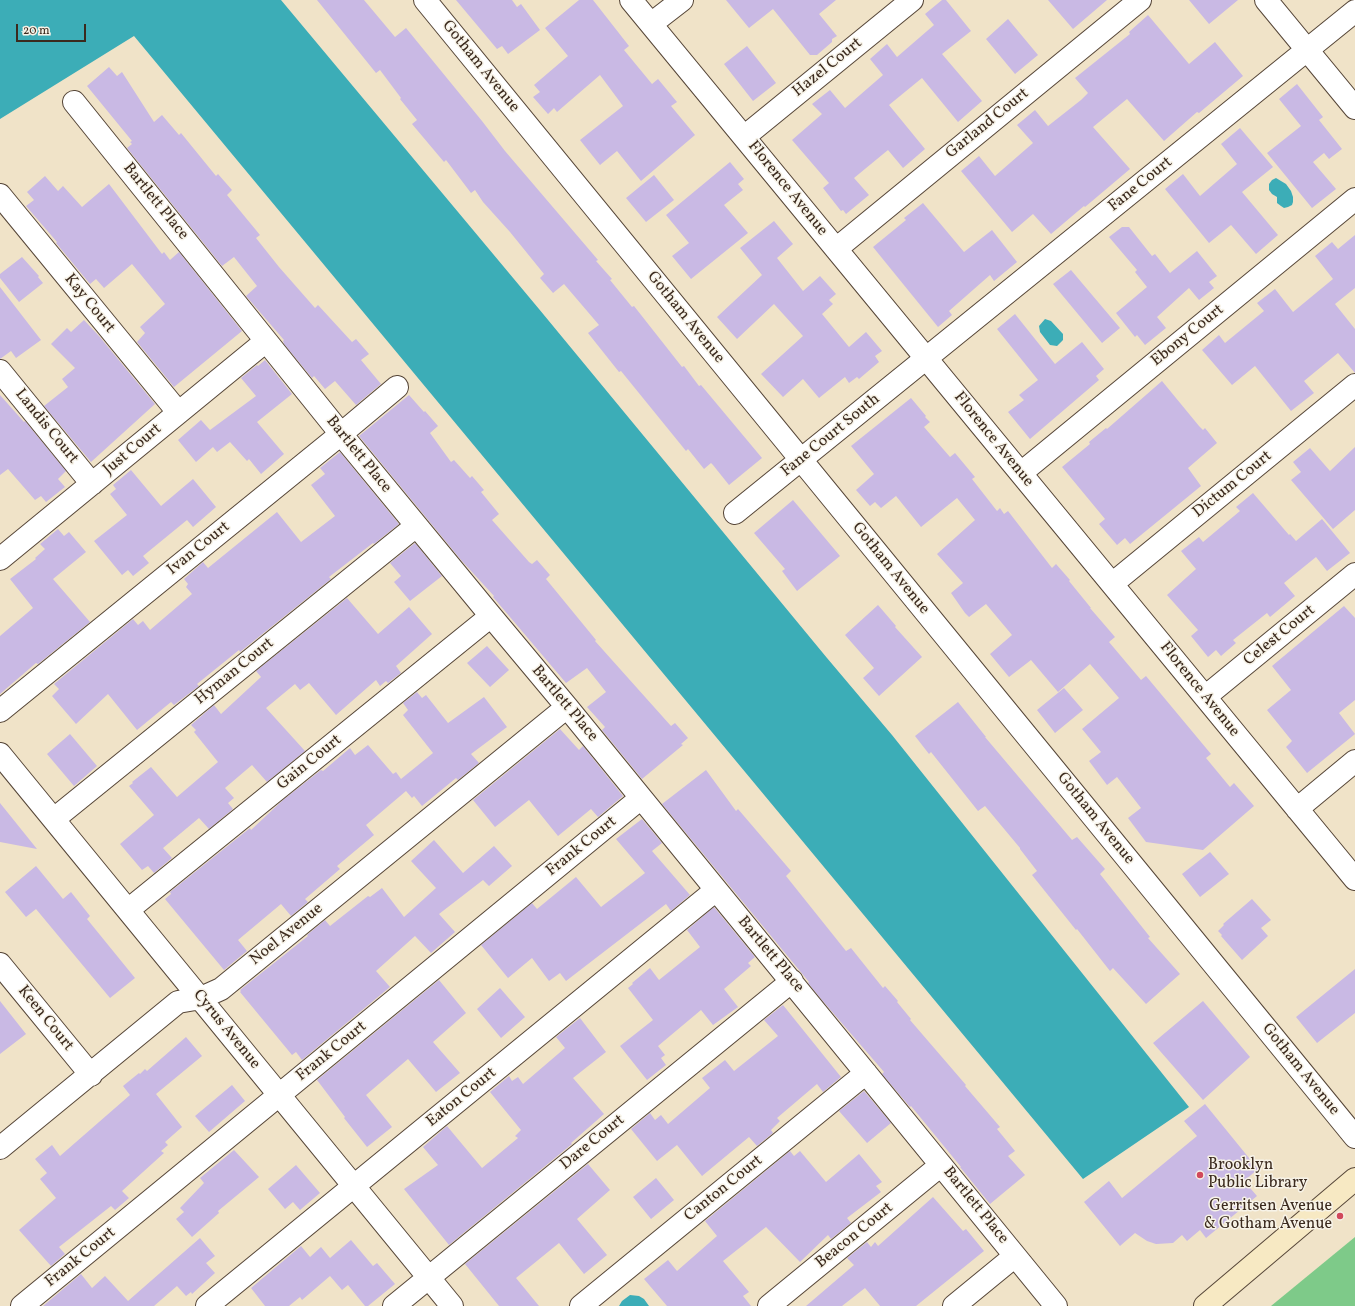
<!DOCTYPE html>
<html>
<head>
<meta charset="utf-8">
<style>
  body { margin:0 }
  #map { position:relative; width:1355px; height:1306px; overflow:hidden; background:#f0e3c8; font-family:Vollkorn,serif }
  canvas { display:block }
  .scale { position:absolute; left:16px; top:24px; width:70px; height:18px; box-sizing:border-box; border:2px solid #3b2a1e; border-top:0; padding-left:5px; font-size:12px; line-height:14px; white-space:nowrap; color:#3b2a1e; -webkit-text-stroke:3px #f7f3e8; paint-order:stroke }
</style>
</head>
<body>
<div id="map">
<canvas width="1355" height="1306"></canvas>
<div class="scale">20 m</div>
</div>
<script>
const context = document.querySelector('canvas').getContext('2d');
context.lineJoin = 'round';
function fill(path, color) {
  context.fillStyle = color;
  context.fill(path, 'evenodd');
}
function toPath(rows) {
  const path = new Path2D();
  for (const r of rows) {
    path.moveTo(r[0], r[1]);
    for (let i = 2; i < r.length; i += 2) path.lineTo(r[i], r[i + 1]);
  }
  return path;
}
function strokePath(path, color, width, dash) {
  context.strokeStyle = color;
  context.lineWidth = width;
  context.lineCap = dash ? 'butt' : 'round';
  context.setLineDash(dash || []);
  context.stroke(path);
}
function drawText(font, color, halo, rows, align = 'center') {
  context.font = font + ' Vollkorn,serif';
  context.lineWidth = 3;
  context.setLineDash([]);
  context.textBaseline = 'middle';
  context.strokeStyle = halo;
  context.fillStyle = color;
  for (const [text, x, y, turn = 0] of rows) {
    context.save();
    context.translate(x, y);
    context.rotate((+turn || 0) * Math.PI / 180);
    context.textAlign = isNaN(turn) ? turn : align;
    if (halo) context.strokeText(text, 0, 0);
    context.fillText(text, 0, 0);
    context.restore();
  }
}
fill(toPath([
  [1355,1237,1355,1306,1271,1306]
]), '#7eca89');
fill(toPath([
  [0,0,281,0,539,309,827,658,892,735,1189,1107,1083,1179,134,36,0,119],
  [1276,178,1286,184,1291,191,1293,197,1293,202,1292,205,1288,207,1284,208,1281,206,1277,203,1277,197,1272,194,1269,190,1269,184,1272,180],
  [1045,319,1051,321,1063,334,1063,340,1057,346,1050,345,1040,332,1039,326],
  [630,1295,639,1296,644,1299,649,1306,619,1306,622,1301]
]), '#3cadb7');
fill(toPath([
  [317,0,364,0,395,37,406,28,482,121,505,151,598,260,596,261,612,279,610,280,632,307,634,306,682,367,684,366,699,386,701,385,762,458,729,485,713,465,711,463,704,469,688,449,686,451,621,371,619,372,588,333,599,325,564,284,553,293,540,278,544,274,510,232,483,202,475,190,471,193,446,160,444,162,412,124,417,120,400,99,401,98,380,70,376,73],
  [456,0,512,0,517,7,521,4,540,30,508,54,502,46,497,49],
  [579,0,593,0,629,46,624,50,652,84,658,79,677,102,671,106,695,135,641,181,617,151,600,165,580,140,623,106,600,75,557,112,554,108,548,114,533,97,540,92,534,85,568,56,545,28],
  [726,0,836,0,819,14,837,36,832,39,832,42,817,55,810,55,773,9,749,28],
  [942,0,946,0,971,31,942,54,982,101,958,122,922,78,889,105,925,149,903,168,888,150,854,178,869,195,846,214,843,210,841,211,823,188,829,183,792,140,822,114,812,104,830,90,845,108,883,75,870,59,887,44,897,57,934,25,925,14],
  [1048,0,1107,0,1073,29],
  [1189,0,1238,0,1209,24],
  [1148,15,1189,64,1215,42,1243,76,1199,113,1197,112,1164,141,1127,99,1093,127,1130,169,1085,207,1084,206,1051,234,1033,214,1012,232,961,171,979,156,995,176,1033,143,1017,125,1035,110,1048,126,1081,100,1088,93,1075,78,1130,34,1129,32],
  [1008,19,1038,55,1015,74,986,39],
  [747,46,776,83,753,101,724,64],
  [109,67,117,76,122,72,154,122,162,115,179,135,181,133,216,176,218,174,232,190,227,195,260,235,256,238,279,267,315,308,318,305,352,342,356,339,369,354,361,360,381,384,356,405,335,381,325,389,314,376,312,378,284,344,283,341,284,340,246,296,257,286,234,257,222,266,127,148,132,144,130,142,132,141,87,86],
  [1297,84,1323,117,1319,120,1342,149,1329,159,1324,153,1313,162,1336,189,1312,208,1267,153,1301,126,1279,99],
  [1240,128,1273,167,1242,192,1278,235,1256,254,1231,225,1209,243,1165,189,1183,174,1200,196,1237,164,1221,144],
  [730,162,744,179,738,184,743,190,724,205,748,233,691,279,672,256,689,243,666,215],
  [654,175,674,200,646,222,626,198],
  [45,176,58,191,63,186,82,207,109,184,162,254,164,252,170,260,179,252,242,331,174,387,137,342,145,333,140,327,165,304,132,264,104,288,96,279,90,284,56,243,57,242,26,206,34,200,27,192],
  [923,203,964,252,992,230,1017,262,994,281,990,275,949,311,952,315,938,327,873,247,906,220,904,218],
  [774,221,793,244,777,258,803,291,820,276,836,294,829,300,833,304,822,314,849,347,866,332,882,351,875,356,879,362,859,379,857,377,849,383,845,377,819,398,803,379,783,397,761,374,803,336,774,304,737,339,717,317,762,275,740,248],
  [1122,227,1129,227,1152,256,1155,254,1170,273,1197,251,1217,276,1209,282,1214,288,1199,300,1189,288,1157,317,1166,328,1145,345,1137,335,1135,337,1116,313,1147,287,1135,272,1137,270,1109,237],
  [1355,235,1355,288,1335,304,1355,329,1355,373,1338,353,1304,381,1314,393,1291,411,1255,366,1232,385,1202,350,1219,335,1225,343,1264,311,1257,303,1275,289,1293,312,1333,279,1315,256,1332,242,1338,249],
  [22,257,39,276,38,277,43,283,19,302,0,278,0,274],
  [1071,270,1120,328,1102,343,1053,284],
  [0,287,41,340,16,358,11,351,0,359],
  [1015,314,1055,364,1082,342,1104,369,1096,376,1099,380,1030,439,1008,412,1024,400,1019,395,1038,380,997,329],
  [84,320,99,336,155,404,91,462,44,406,68,387,62,379,75,368,51,344,67,328,71,332],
  [265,360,292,394,257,422,284,454,261,474,249,459,247,461,230,442,217,452,213,447,196,462,178,440,201,420,210,430,256,396,241,378,257,365,258,366],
  [1162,381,1199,426,1203,430,1205,428,1217,443,1188,468,1201,486,1130,544,1125,538,1117,545,1099,524,1105,519,1062,467,1090,444,1089,442,1106,428,1107,429],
  [0,395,24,422,25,421,66,471,58,479,65,487,46,502,41,496,35,500,8,469,0,475],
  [409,395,424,412,425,411,438,426,430,433,451,462,454,460,470,478,472,476,484,490,481,492,499,514,492,520,529,562,532,564,537,560,550,575,546,579,596,640,595,641,671,726,675,723,688,738,681,744,683,745,642,779,602,730,605,727,587,707,606,692,587,668,566,683,493,597,494,596,461,560,359,436],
  [911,398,926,416,925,417,930,422,924,427,950,457,955,453,975,477,972,479,997,511,1000,508,1004,514,1008,511,1052,568,1056,564,1070,580,1069,581,1091,608,1090,608,1115,637,1109,642,1141,680,1146,676,1211,754,1206,758,1230,787,1234,783,1254,806,1203,850,1146,842,1128,818,1141,808,1117,777,1107,785,1089,761,1101,752,1082,729,1119,698,1090,664,1058,692,1031,660,1009,677,990,654,1012,635,986,604,969,617,965,613,951,593,963,583,937,554,975,520,957,498,921,527,896,496,881,508,875,502,870,506,856,490,874,474,851,446],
  [1355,447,1355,510,1333,529,1291,480,1301,472,1293,462,1310,448,1330,471],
  [340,452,399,524,374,544,373,543,329,577,331,579,240,652,239,650,197,684,199,686,174,705,171,702,137,730,108,694,76,724,52,696,59,689,54,684,133,619,138,625,143,621,150,630,192,594,186,587,188,584,184,579,203,562,208,568,277,512,301,542,335,516,311,485,325,474,320,468],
  [131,470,161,506,193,479,216,507,193,527,187,520,143,556,149,563,133,576,128,570,122,575,94,541,127,515,110,494,116,489,113,485],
  [1253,493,1289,535,1290,534,1296,541,1322,519,1350,553,1327,571,1316,557,1284,583,1295,596,1270,617,1267,613,1233,640,1236,643,1221,656,1216,650,1208,657,1191,636,1198,630,1167,595,1196,569,1181,551,1199,537,1203,542,1240,511,1236,507],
  [793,500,840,556,797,591,782,571,785,569,754,533],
  [58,529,64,536,69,532,86,552,53,579,90,622,38,664,36,663,0,694,0,636,33,608,10,579,36,559,35,558,45,549,40,544],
  [415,543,442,576,410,601,394,582,401,576,390,563],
  [347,598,378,634,409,607,432,634,396,666,401,673,388,683,386,681,380,686,376,680,336,715,309,683,300,690,295,684,266,708,305,751,267,782,252,765,225,788,234,798,228,803,233,809,209,829,199,818,163,848,172,858,154,873,148,866,142,870,120,844,154,815,129,786,133,783,132,782,151,767,177,797,218,762,194,732,196,730,191,725,214,705,221,714,261,677,256,671],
  [878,605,896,626,895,627,922,657,879,696,863,678,874,668,845,635],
  [1344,606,1355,618,1355,700,1339,713,1355,734,1307,773,1286,747,1292,741,1267,710,1291,690,1272,666],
  [487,646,509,670,490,687,467,663],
  [1064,688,1083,710,1055,733,1037,710],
  [417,692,422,698,426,695,448,723,484,697,507,727,471,754,479,763,458,780,456,778,422,806,414,796,412,798,406,791,366,825,374,835,337,866,340,869,305,899,308,902,291,916,281,904,238,940,247,951,224,970,165,899,171,894,170,892,250,828,251,830,283,800,321,770,323,771,350,748,355,755,368,745,393,774,396,772,401,779,433,753,403,715,408,710,403,703],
  [958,702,986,737,985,737,1072,840,1077,837,1105,869,1100,874,1150,937,1148,938,1180,974,1146,1004,1113,968,1110,971,1077,929,1076,930,1032,875,1037,871,1020,849,1020,848,985,806,978,811,931,752,929,754,915,736],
  [560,729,579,750,583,746,623,796,598,817,591,809,558,836,529,800,495,827,473,800],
  [70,734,97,766,74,786,47,754],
  [706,770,736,811,738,809,791,871,786,876,846,951,851,948,883,988,885,986,898,1001,897,1002,911,1019,910,1020,966,1085,965,1086,1000,1127,997,1129,1015,1151,1008,1156,1025,1175,990,1204,960,1167,961,1167,911,1106,910,1107,882,1074,884,1072,821,999,808,983,809,982,662,804],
  [0,803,37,849,0,842],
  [642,819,662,843,652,851,690,895,671,911,666,904,566,981,560,973,549,981,532,958,508,978,481,945,532,903,537,909,576,877,601,907,645,873,616,839],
  [434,840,463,873,494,846,512,866,489,886,483,880,439,914,455,932,431,953,415,936,376,971,390,987,302,1060,296,1052,292,1055,240,992,241,991,240,990,308,936,307,935,325,920,330,926,368,896,370,897,382,888,404,917,436,888,411,861],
  [1210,852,1229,874,1200,897,1182,874],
  [36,866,63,899,71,892,90,916,87,919,135,978,110,998,36,909,26,917,5,892],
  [1252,899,1271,920,1261,928,1268,936,1242,960,1221,936,1222,935,1218,931,1224,925,1223,924],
  [714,907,755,957,748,963,751,966,724,989,738,1007,713,1025,701,1010,658,1046,665,1055,661,1058,666,1065,647,1080,620,1046,653,1020,628,988,633,984,632,983,650,968,659,980,700,947,687,930],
  [1355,969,1355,1013,1317,1043,1296,1017],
  [439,980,466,1013,433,1042,460,1073,436,1092,408,1059,366,1095,392,1127,367,1147,344,1118,345,1117,317,1080],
  [500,988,525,1017,501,1038,477,1009],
  [0,1001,26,1034,0,1054],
  [1203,1001,1250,1057,1203,1100,1153,1043],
  [783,1005,841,1077,823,1092,817,1084,777,1118,780,1121,771,1130,773,1133,757,1146,749,1137,702,1176,677,1145,657,1161,631,1129,650,1113,655,1120,661,1115,668,1124,710,1088,702,1078,725,1060,734,1071,778,1036,764,1020],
  [580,1018,606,1052,573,1078,604,1114,571,1143,572,1144,449,1245,404,1189,438,1165,423,1147,447,1126,482,1168,518,1138,515,1136,521,1130,490,1092,509,1076,512,1081,518,1077,523,1084,565,1048,556,1037],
  [186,1037,202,1056,156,1094,182,1127,165,1142,168,1145,161,1151,164,1153,122,1191,129,1198,115,1210,111,1206,59,1247,65,1254,51,1266,19,1230,56,1198,40,1179,47,1173,35,1159,52,1145,60,1156,130,1095,123,1086,139,1073,140,1074,145,1069,147,1071],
  [232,1085,245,1101,209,1132,195,1116],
  [864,1091,891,1123,867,1143,839,1111],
  [1205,1104,1258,1169,1244,1181,1257,1196,1206,1238,1200,1230,1187,1241,1182,1235,1173,1243,1156,1244,1147,1241,1135,1233,1120,1246,1084,1202,1109,1181,1122,1198,1197,1136,1184,1121],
  [234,1150,259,1177,218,1211,219,1213,192,1237,176,1219,184,1212,180,1208,204,1183,200,1178],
  [790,1151,794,1156,800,1151,826,1182,859,1154,882,1182,876,1186,881,1192,847,1218,851,1223,831,1239,828,1235,800,1262,766,1227,723,1261,749,1292,743,1296,751,1306,667,1306,644,1279,668,1260,677,1271,717,1236,705,1221],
  [588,1164,610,1190,577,1219,607,1255,584,1274,559,1243,516,1278,539,1306,499,1306,465,1264],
  [296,1165,320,1193,300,1210,293,1202,285,1209,268,1189],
  [656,1178,674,1200,651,1219,633,1197],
  [933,1197,963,1231,966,1229,984,1251,916,1306,880,1306,865,1288,842,1306,806,1306,854,1265,847,1258,867,1242,871,1247,875,1242,878,1246],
  [200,1238,215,1256,206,1263,215,1273,192,1294,191,1292,186,1296,177,1286,154,1306,43,1306,81,1274,92,1288,105,1276,128,1301],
  [351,1240,373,1266,377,1263,395,1284,368,1306,365,1306,348,1285,342,1290,330,1276,302,1300,300,1297,289,1306,265,1306,251,1288,301,1246,310,1257,321,1247,330,1258]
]), '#c9b9e4');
const minor = toPath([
  [425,0,1355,1137],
  [631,0,1355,879],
  [1266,0,1355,108],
  [651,24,682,0],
  [74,102,341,434,491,616,567,707,1056,1306],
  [744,137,912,0],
  [0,195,178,412],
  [836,249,1140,0],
  [0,371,92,484],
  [1021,473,1355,199],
  [735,513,1355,11],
  [0,559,266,341],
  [1112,584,1355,385],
  [1205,697,1355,574],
  [0,711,341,434,397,387],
  [0,754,452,1306],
  [1297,809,1355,761],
  [54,819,416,526],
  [128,910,491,616],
  [0,964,91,1075],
  [0,1148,178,1002,201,998,221,989,567,707],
  [22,1306,641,798],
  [207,1306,716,890],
  [394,1306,792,981],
  [581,1306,866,1073],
  [769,1306,941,1165],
  [954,1306,1015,1256]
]);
const secondary = toPath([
  [1205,1306,1355,1179]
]);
strokePath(minor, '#564638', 24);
strokePath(secondary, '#564638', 24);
strokePath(minor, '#fff', 22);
strokePath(secondary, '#f7e9c3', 22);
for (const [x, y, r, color] of [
  [1200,1175,4,"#d1495b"],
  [1340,1216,4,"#d1495b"]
]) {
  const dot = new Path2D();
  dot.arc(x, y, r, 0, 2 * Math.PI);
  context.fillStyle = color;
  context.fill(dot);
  strokePath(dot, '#f7f3e8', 1.5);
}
drawText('16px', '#3b2a1e', '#f7f3e8', [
  ["Gotham Avenue",480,67,51],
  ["Hazel Court",828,68,-39],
  ["Garland Court",988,124,-39],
  ["Fane Court",1141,185,-39],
  ["Florence Avenue",787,189,51],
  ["Bartlett Place",155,202,51],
  ["Kay Court",89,304,51],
  ["Gotham Avenue",685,318,51],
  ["Ebony Court",1188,336,-39],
  ["Landis Court",46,427,51],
  ["Fane Court South",831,436,-39],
  ["Florence Avenue",993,440,51],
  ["Just Court",133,450,-40],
  ["Bartlett Place",358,455,51],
  ["Dictum Court",1233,485,-39],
  ["Ivan Court",199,549,-39],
  ["Gotham Avenue",890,569,51],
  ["Celest Court",1280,636,-39],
  ["Hyman Court",235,672,-39],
  ["Florence Avenue",1199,690,51],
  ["Bartlett Place",564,704,50],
  ["Gain Court",310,763,-39],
  ["Gotham Avenue",1095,819,51],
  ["Frank Court",582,847,-39],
  ["Noel Avenue",287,935,-39],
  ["Bartlett Place",770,955,50],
  ["Keen Court",45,1019,51],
  ["Cyrus Avenue",226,1030,51],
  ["Frank Court",332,1052,-39],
  ["Gotham Avenue",1300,1070,51],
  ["Eaton Court",462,1098,-39],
  ["Dare Court",593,1143,-39],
  ["Canton Court",724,1189,-39],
  ["Bartlett Place",975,1206,51],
  ["Beacon Court",855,1236,-39],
  ["Frank Court",81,1258,-39]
]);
drawText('16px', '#3b2a1e', '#f7f3e8', [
  ["Brooklyn",1208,1166],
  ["Public Library",1208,1184],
  ["Gerritsen Avenue",1332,1207,"right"],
  ["& Gotham Avenue",1332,1225,"right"]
], 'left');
</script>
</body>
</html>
